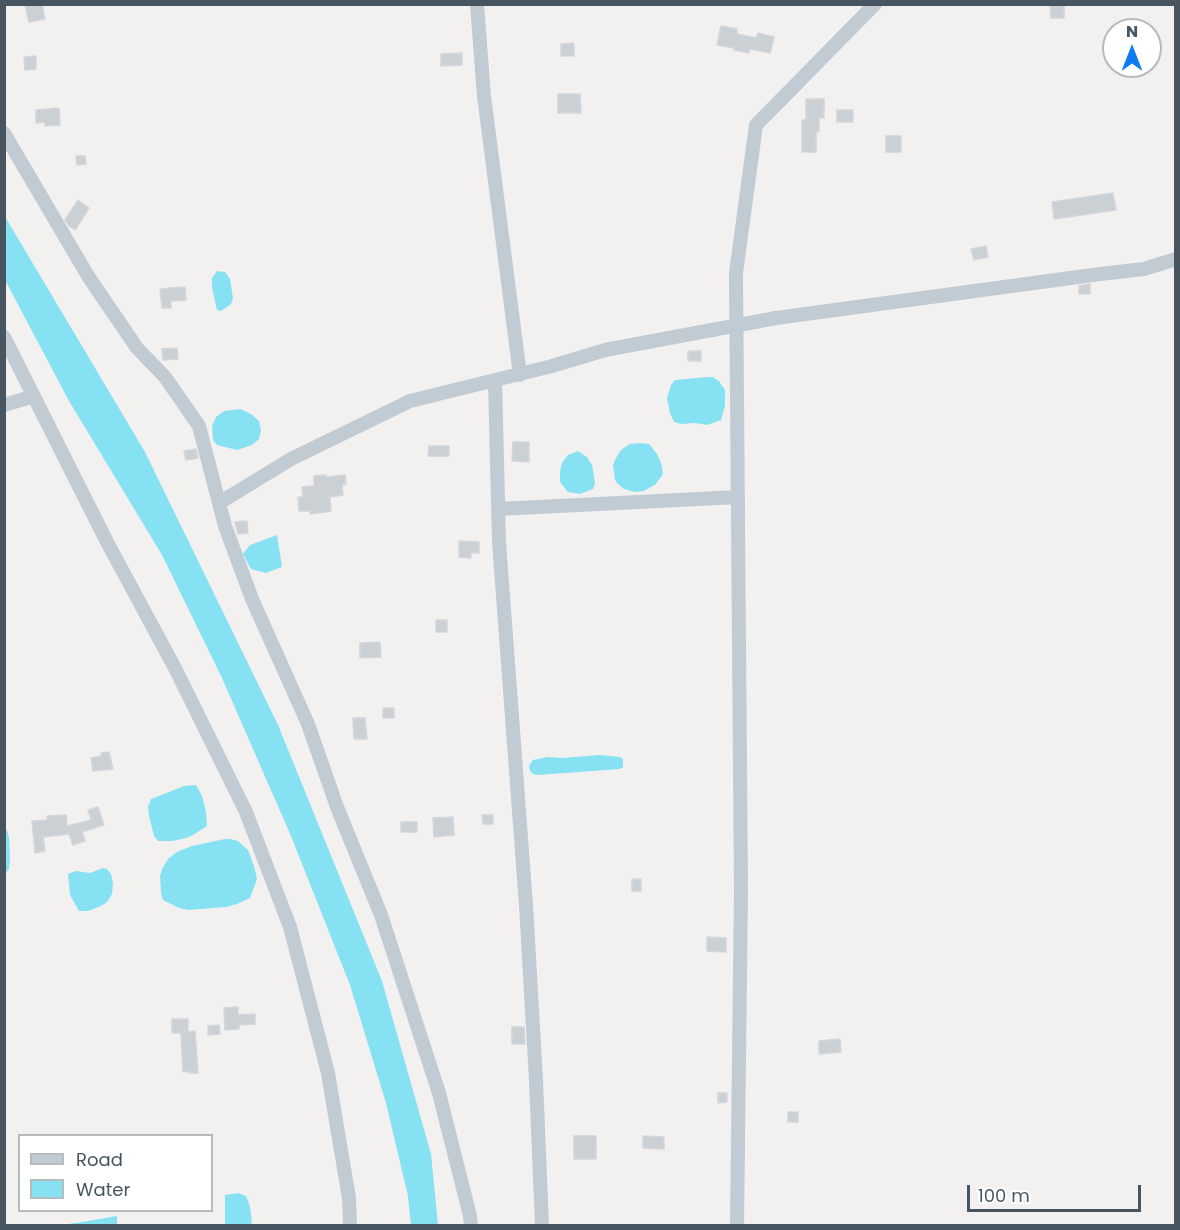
<!DOCTYPE html>
<html>
<head>
<meta charset="utf-8">
<style>
  body { margin:0 }
  #map { position:relative; width:1180px; height:1230px; overflow:hidden; background:#f3f0f0; font-family:Poppins,sans-serif }
  canvas { display:block }
  .frame { position:absolute; inset:0; border:6px solid #46555f; pointer-events:none }
  .legend { position:absolute; left:18px; top:1134px; width:195px; height:78px; box-sizing:border-box; background:#fff; border:2px solid #b5bbbf; margin:0; padding:8px 10px; list-style:none; font-size:18px; color:#46555f }
  .legend li { display:flex; align-items:center; gap:12px; height:30px }
  .legend b { width:30px; border:2px solid #b5bbbf }
  .north { position:absolute; left:1102px; top:18px; width:60px; height:60px; box-sizing:border-box; background:#fff; border:2px solid #b5bbbf; border-radius:50%; rotate:0deg; font-size:16px; font-weight:700; line-height:24px; text-align:center; color:#46555f }
  .north::after { content:''; display:block; margin:auto; width:21px; height:27px; background:#0c7df0; clip-path:polygon(50% 0,100% 100%,50% 72%,0 100%) }
  .scale { position:absolute; left:967px; top:1185px; width:174px; height:27px; box-sizing:border-box; border:3px solid #46555f; border-top:0; padding-left:8px; font-size:18px; line-height:21px; white-space:nowrap; color:#46555f; -webkit-text-stroke:4px #fff; paint-order:stroke }
</style>
</head>
<body>
<div id="map">
<canvas width="1180" height="1230"></canvas>
<div class="frame"></div>
<ul class="legend">
<li><b style="height:8px;background:#c0cbd3"></b>Road</li>
<li><b style="height:16px;background:#86e2f2"></b>Water</li>
</ul>
<div class="north">N</div>
<div class="scale">100 m</div>
</div>
<script>
const context = document.querySelector('canvas').getContext('2d');
context.lineJoin = 'round';
function fill(path, color) {
  context.fillStyle = color;
  context.fill(path, 'evenodd');
}
function toPath(rows) {
  const path = new Path2D();
  for (const r of rows) {
    path.moveTo(r[0], r[1]);
    for (let i = 2; i < r.length; i += 2) path.lineTo(r[i], r[i + 1]);
  }
  return path;
}
function strokePath(path, color, width, dash) {
  context.strokeStyle = color;
  context.lineWidth = width;
  context.lineCap = dash ? 'butt' : 'round';
  context.setLineDash(dash || []);
  context.stroke(path);
}
fill(toPath([
  [4,215,145,452,278,725,382,981,431,1154,438,1225,411,1225,408,1196,386,1103,350,985,291,836,222,678,162,555,69,401,5,280],
  [217,271,225,272,230,279,233,298,231,304,221,311,217,310,212,288,212,278],
  [708,377,713,377,719,381,725,390,725,406,721,420,707,425,695,423,681,424,674,422,670,413,667,398,671,385,675,380],
  [241,409,251,414,259,421,261,431,259,439,252,445,237,450,217,445,213,440,212,426,216,417,224,411],
  [640,443,649,444,657,454,661,463,663,474,656,484,644,491,635,492,624,489,618,484,615,480,613,465,616,458,621,450,630,444],
  [578,451,587,457,592,465,595,483,593,489,580,494,568,492,560,482,560,472,562,463,568,455],
  [277,535,282,567,266,573,251,569,243,554,250,545],
  [600,755,620,757,623,759,623,767,620,769,537,775,533,774,530,771,529,766,533,760,548,757,562,758],
  [196,785,202,796,206,812,207,826,193,835,186,838,172,841,158,841,154,836,149,816,148,807,151,799,184,786],
  [4,822,9,837,10,859,9,869,5,874],
  [225,839,230,839,238,841,248,850,254,866,257,879,250,898,237,904,226,907,188,910,179,908,163,900,161,893,160,876,162,869,168,859,177,852,192,846],
  [103,868,107,869,111,874,113,884,112,894,107,902,101,906,88,911,79,911,70,895,68,874,76,871,90,873],
  [238,1193,246,1196,250,1206,252,1223,248,1225,225,1225,225,1195],
  [117,1216,117,1225,60,1225,76,1223]
]), '#86e2f2');
const building = toPath([
  [25,4,42,4,45,19,29,22,25,4],
  [1050,6,1064,6,1064,18,1051,18,1050,6],
  [721,26,737,29,737,34,756,38,758,33,774,37,770,53,750,49,749,53,734,50,734,48,717,45,721,26],
  [574,43,574,56,561,56,561,44,574,43],
  [462,53,462,65,441,66,441,54,462,53],
  [36,56,36,69,25,70,24,57,36,56],
  [558,94,580,94,581,113,558,113,558,94],
  [806,99,824,99,824,118,819,118,819,132,816,132,816,152,802,152,802,120,806,120,806,99],
  [59,108,60,125,45,126,45,122,36,123,36,110,59,108],
  [837,110,853,110,853,122,837,122,837,110],
  [886,136,901,136,901,152,886,152,886,136],
  [76,156,85,156,86,164,77,165,76,156],
  [1113,193,1116,210,1054,219,1052,202,1113,193],
  [78,200,89,208,75,230,69,226,65,220,78,200],
  [986,246,988,257,974,260,971,249,986,246],
  [1090,284,1090,294,1079,294,1079,286,1090,284],
  [185,287,186,300,171,301,171,308,162,308,160,289,185,287],
  [177,348,178,359,163,360,162,349,177,348],
  [688,351,701,351,701,361,688,361,688,351],
  [513,442,529,442,529,462,512,461,513,442],
  [429,446,449,446,449,456,428,456,429,446],
  [196,449,198,458,186,460,184,451,196,449],
  [326,475,326,477,345,475,346,484,342,485,343,495,330,497,331,511,310,514,310,511,299,511,298,497,303,497,302,487,314,486,314,476,326,475],
  [247,521,248,533,238,534,235,522,247,521],
  [459,541,479,542,479,553,471,553,471,558,459,557,459,541],
  [436,620,447,620,447,632,436,632,436,620],
  [380,642,381,657,360,658,360,643,380,642],
  [383,708,394,708,394,718,383,718,383,708],
  [353,718,365,718,367,739,354,739,353,718],
  [109,752,113,769,93,771,91,758,101,756,101,753,109,752],
  [98,807,104,825,82,832,85,841,73,845,69,834,43,837,45,851,35,853,32,821,47,820,47,816,66,815,67,826,91,820,88,810,98,807],
  [482,815,493,815,493,824,483,824,482,815],
  [453,817,454,835,434,837,433,818,453,817],
  [401,822,417,822,417,832,401,832,401,822],
  [632,879,641,879,641,891,632,891,632,879],
  [707,937,726,938,726,952,707,951,707,937],
  [238,1007,238,1015,255,1014,255,1024,239,1025,239,1029,225,1030,224,1008,238,1007],
  [172,1019,188,1019,188,1032,195,1031,198,1073,188,1073,188,1071,183,1072,181,1033,172,1033,172,1019],
  [219,1025,220,1034,208,1035,208,1026,219,1025],
  [512,1027,524,1027,525,1044,512,1044,512,1027],
  [840,1039,841,1052,819,1054,819,1041,840,1039],
  [718,1093,727,1093,727,1102,718,1103,718,1093],
  [788,1112,798,1112,798,1122,788,1122,788,1112],
  [574,1136,596,1136,596,1159,574,1159,574,1136],
  [643,1136,664,1137,664,1149,643,1148,643,1136]
]);
fill(building, '#cbd0d5');
strokePath(building, '#d3d6dc', 1.5);
strokePath(toPath([
  [477,4,484,96,520,375],
  [4,133,88,276,137,348,165,377,199,426,225,526,252,599,308,724,337,807,381,915,439,1093,470,1216,471,1226],
  [4,337,107,542,176,670,246,812,290,927,328,1073,349,1198,350,1226],
  [495,381,499,542,526,905,536,1080,542,1226],
  [4,405,34,396],
  [219,503,291,459,410,401,552,366,605,350,776,318,1100,274,1144,269,1176,259],
  [498,509,738,497],
  [737,1226,741,890,736,273,756,125,875,4]
]), '#c0cbd3', 14);
</script>
</body>
</html>
